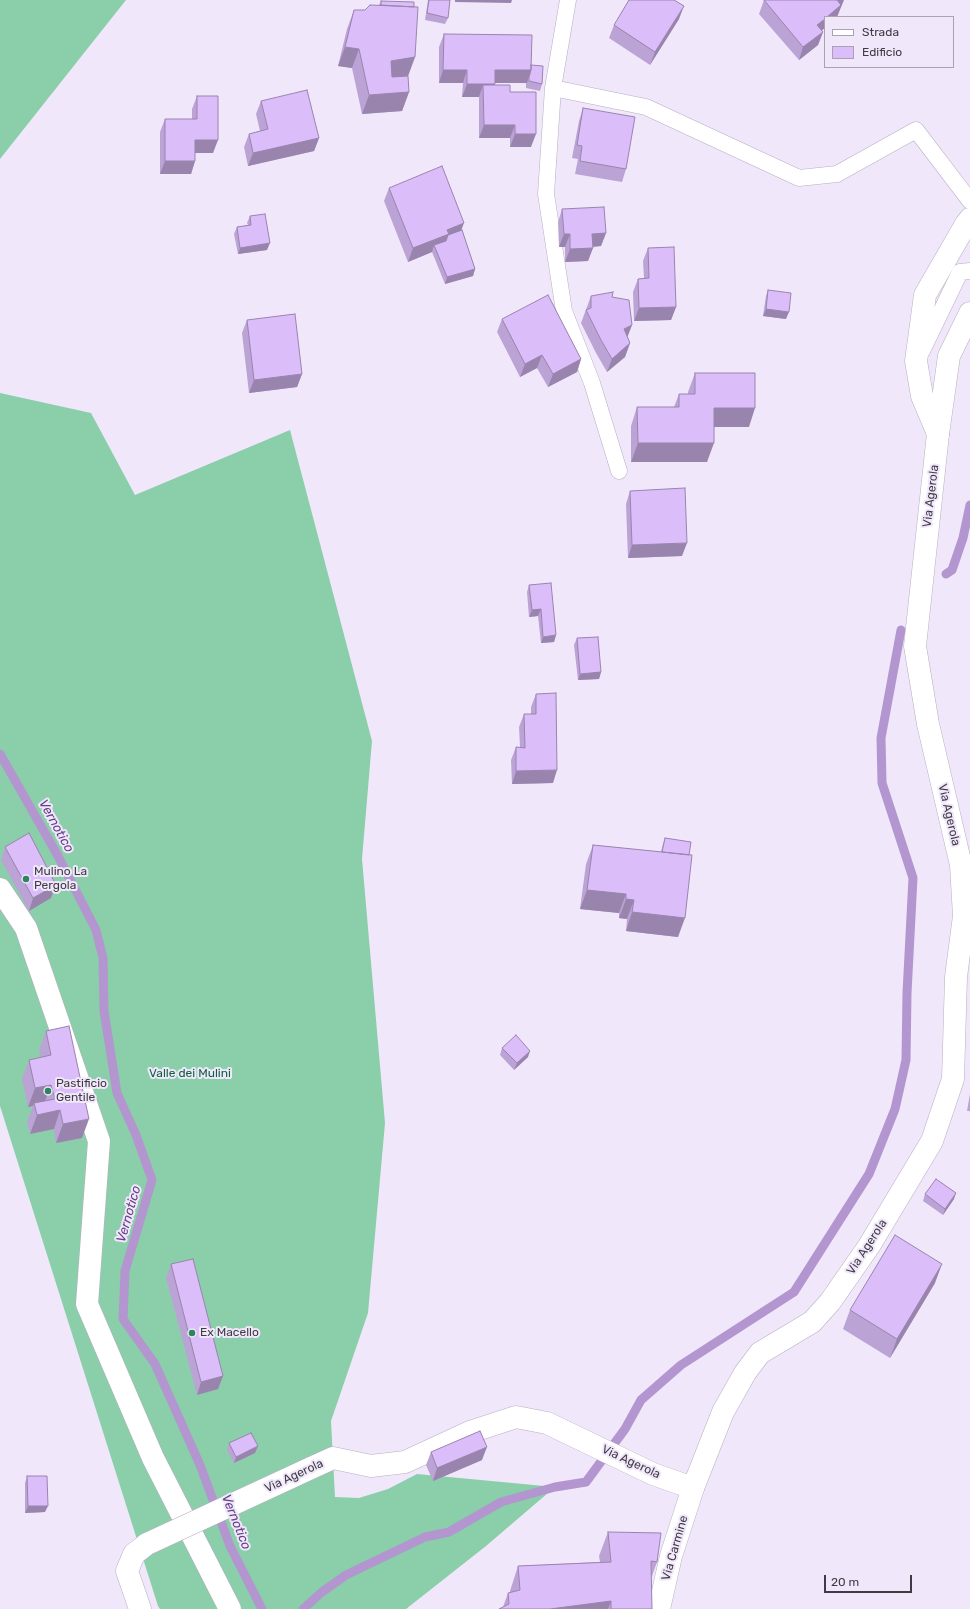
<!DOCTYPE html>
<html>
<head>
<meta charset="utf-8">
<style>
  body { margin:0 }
  #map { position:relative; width:970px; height:1609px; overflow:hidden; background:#f1e7fb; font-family:Rubik,sans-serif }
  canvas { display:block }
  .legend { position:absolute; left:824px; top:16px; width:130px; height:52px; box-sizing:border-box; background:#f1e7fb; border:1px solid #aaa2b1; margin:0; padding:5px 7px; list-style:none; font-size:12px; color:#3f3b43 }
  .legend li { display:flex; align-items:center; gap:8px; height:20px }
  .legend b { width:20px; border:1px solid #aaa2b1 }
  .scale { position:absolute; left:824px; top:1575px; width:88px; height:18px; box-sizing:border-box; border:2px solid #3f3b43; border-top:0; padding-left:5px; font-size:12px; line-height:14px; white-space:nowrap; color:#3f3b43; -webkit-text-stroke:3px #f1e7fb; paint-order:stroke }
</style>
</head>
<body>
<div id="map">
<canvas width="970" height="1609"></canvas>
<ul class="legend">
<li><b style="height:5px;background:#fff"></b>Strada</li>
<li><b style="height:11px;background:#dbbdf9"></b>Edificio</li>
</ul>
<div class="scale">20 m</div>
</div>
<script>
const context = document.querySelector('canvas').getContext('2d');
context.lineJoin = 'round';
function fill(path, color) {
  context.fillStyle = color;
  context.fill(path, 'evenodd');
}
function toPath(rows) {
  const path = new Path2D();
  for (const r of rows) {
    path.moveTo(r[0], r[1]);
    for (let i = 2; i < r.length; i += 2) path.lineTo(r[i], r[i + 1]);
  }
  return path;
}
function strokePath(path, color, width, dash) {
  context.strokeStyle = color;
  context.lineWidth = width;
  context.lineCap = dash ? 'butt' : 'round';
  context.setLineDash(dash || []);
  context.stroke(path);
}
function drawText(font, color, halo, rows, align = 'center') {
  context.font = font + ' Rubik,sans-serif';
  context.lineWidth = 4;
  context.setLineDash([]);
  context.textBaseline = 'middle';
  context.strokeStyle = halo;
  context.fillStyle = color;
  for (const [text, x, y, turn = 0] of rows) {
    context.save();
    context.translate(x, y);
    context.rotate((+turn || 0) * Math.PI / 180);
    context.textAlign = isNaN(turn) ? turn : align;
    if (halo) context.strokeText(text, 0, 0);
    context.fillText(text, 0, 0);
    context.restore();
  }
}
fill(toPath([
  [0,0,126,0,0,159],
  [0,393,91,413,135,495,290,430,372,741,362,859,385,1123,368,1313,331,1421,335,1497,359,1498,388,1489,417,1474,555,1487,486,1546,406,1609,160,1609,158,1606,0,1106]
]), '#8acfaa');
strokePath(toPath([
  [946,574,952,570,963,538,970,505],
  [0,754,58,856,96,930,103,958,104,1011,117,1093,136,1135,152,1180,125,1271,123,1319,155,1364,200,1465,230,1546,262,1609],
  [303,1609,322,1592,346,1575,425,1537,449,1532,501,1502,555,1487,586,1482,625,1429,641,1400,681,1365,794,1292,869,1174,895,1109,906,1060,907,993,913,878,882,783,881,738,901,630]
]), '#b396cf', 9);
const service = toPath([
  [553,88,568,0],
  [922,351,960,272,970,271],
  [619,471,592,383,564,311,546,194,553,88,646,107,799,178,837,174,916,130,970,201]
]);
const minor = toPath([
  [938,434,922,396,916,361,925,295,966,224,970,219],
  [0,889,26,928,99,1141,87,1304,153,1458,230,1609],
  [659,1609,671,1556,693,1488]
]);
const tertiary = toPath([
  [311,1468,333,1458,371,1466,405,1462,470,1432,516,1417,547,1423,653,1474,693,1488,723,1412,745,1373,760,1353,812,1322,830,1302,869,1246,932,1141,953,1079,956,977,964,916,961,865,928,724,915,646,938,434,949,356,970,313],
  [140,1609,127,1571,134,1554,147,1544]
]);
strokePath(service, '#b7aec1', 17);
strokePath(minor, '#b7aec1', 23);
strokePath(tertiary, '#b7aec1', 23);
strokePath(service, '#fff', 16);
strokePath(minor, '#fff', 22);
strokePath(tertiary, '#fff', 22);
const tertiaryBridge = toPath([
  [147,1544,311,1468]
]);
strokePath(tertiaryBridge, '#b7aec1', 23, []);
strokePath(tertiaryBridge, '#fff', 22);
fill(toPath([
  [428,0,450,0,448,18,445,24,425,20],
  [764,0,842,5,841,6,837,17,825,17,822,30,823,32,818,45,799,60,759,14],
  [381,1,415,57,408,76,405,76,409,92,402,111,362,114,352,68,338,66,347,29,354,10,365,10,379,5],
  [679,19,650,65,609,38,614,25],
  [444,34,531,65,542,84,540,91,526,88,526,83,495,83,495,85,510,92,531,147,510,147,510,138,479,138,479,97,462,97,463,83,439,83,439,47],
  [197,96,213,153,195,153,195,161,191,174,160,174,160,132,165,119,192,119,192,109],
  [261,101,319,138,314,151,248,166,244,147,249,134,260,131,256,114],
  [583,108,626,169,622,182,575,174,578,159,572,158,579,121],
  [389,188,462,230,475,269,473,276,445,284,432,252,408,262,384,201],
  [562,209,606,233,601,246,593,247,588,261,565,262,565,247,559,247,558,222],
  [250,216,267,250,238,254,234,234,237,227,248,225,247,223],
  [648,248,676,307,671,320,634,321,633,292,638,279,644,278,643,261],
  [768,290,786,319,763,316,766,296],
  [591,296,612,297,632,325,627,337,630,343,625,357,607,372,596,353,581,323],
  [502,319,581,359,577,372,548,387,537,368,520,377,497,332],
  [247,320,302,374,297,387,249,393,242,333],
  [695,373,749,427,714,427,707,462,631,462,631,426,637,407,674,407,679,394,688,394,688,392],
  [630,491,682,556,628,558,626,504],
  [529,585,556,635,554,642,541,643,538,616,529,617,527,592],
  [577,638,601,672,599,679,578,680,574,645],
  [536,694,553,783,512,784,511,760,516,747,520,747,519,727,524,714,531,714,531,707],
  [665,838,689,855,678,937,626,931,627,919,619,918,619,913,580,909,586,864,593,845,661,852,663,844],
  [5,847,51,898,29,911,1,860],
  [46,1031,82,1138,56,1143,54,1129,30,1134,27,1122,33,1106,28,1107,22,1079,29,1060,41,1057,39,1050],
  [502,1048,528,1057,514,1070,500,1055],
  [970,1094,970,1111,967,1111],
  [925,1194,954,1199,943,1215,923,1201],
  [171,1264,223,1376,218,1389,197,1395,166,1278],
  [935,1283,890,1358,843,1329,850,1310],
  [229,1443,255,1453,234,1463,227,1450],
  [431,1452,482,1460,433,1481,426,1465],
  [27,1476,45,1512,25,1513,25,1483],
  [608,1532,657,1562,651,1579,652,1609,499,1609,503,1607,508,1593,510,1593,510,1591,518,1566,600,1562,599,1556]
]), '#bca3d6');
fill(toPath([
  [455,0,512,0,511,3,455,2],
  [837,0,844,0,837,17,827,17],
  [684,6,679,19,650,65,655,52],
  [825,19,825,28,812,38,817,25],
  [823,32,818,45,799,60,803,47],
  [345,47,359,49,352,68,338,66],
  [415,57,408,76,385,80,391,61],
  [443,70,467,70,463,83,439,83],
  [495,70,531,70,527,83,490,83],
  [467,84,495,84,490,97,483,85,479,97,462,97],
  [409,92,402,111,362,114,369,95],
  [484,125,515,125,510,138,479,138],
  [515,134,536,134,531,147,510,147],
  [319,138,314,151,248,166,253,153],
  [195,140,218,140,213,153,190,153],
  [165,161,195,161,191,174,160,174],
  [464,223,459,236,434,245,432,252,408,262,413,248,447,230],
  [606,233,601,246,588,247,592,234],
  [564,234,570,234,565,247,559,247],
  [270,243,267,250,238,254,240,248],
  [593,248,588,261,565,262,570,249],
  [475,269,473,276,445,284,447,277],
  [676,307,671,320,634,321,639,308],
  [766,309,789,312,786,319,763,316],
  [632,325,627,338,624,329],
  [630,343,625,357,607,372,612,359],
  [542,355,537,368,520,377,525,364],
  [581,359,577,372,548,387,553,374],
  [302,374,297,387,249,393,254,380],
  [714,408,755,408,749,427,707,427],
  [638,443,714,443,707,462,631,462],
  [687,543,682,556,628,558,632,545],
  [541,609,538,616,529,617,532,610],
  [556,635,554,642,541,643,543,637],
  [601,672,599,679,578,680,580,674],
  [557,770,553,783,512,784,516,771],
  [56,885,51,898,29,911,33,898],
  [587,890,626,894,619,913,580,909],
  [626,899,634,900,627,919,619,918],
  [632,912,685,918,678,937,626,931],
  [530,1051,528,1057,514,1070,517,1063],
  [51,1085,44,1104,34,1103,33,1106,28,1107,35,1088],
  [60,1110,54,1129,30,1134,37,1115],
  [89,1119,82,1138,56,1143,63,1124],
  [956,1193,954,1199,943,1215,945,1209],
  [942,1264,935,1283,890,1358,897,1339],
  [223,1376,218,1389,197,1395,201,1382],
  [258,1446,255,1453,234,1463,236,1457],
  [487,1447,482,1460,433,1481,437,1468],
  [28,1506,48,1506,45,1512,25,1513],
  [611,1601,608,1609,550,1609]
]), '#9984ae');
const building = toPath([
  [429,0,450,0,448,18,427,13,429,0],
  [629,0,674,0,684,6,655,52,614,25,629,0],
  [764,0,837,0,841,5,827,17,825,17,825,19,817,25,823,32,803,47,764,0],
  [381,1,414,2,414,7,381,5,381,1],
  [370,5,418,7,415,57,391,61,392,77,408,76,409,92,369,95,359,49,345,47,354,10,365,10,370,5],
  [444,34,532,35,531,70,495,70,495,84,467,84,467,70,443,70,444,34],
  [531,65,543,66,542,84,529,81,529,77,531,70,531,65],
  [483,85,510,85,510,92,536,92,536,134,515,134,515,125,484,125,483,85],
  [307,90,319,138,253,153,249,134,268,129,261,101,307,90],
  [197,96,218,96,218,140,195,140,195,161,165,161,165,119,197,119,197,96],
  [583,108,635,117,626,169,580,161,582,146,577,145,583,108],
  [442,166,464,223,447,230,449,234,413,248,389,188,442,166],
  [604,207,606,233,592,234,593,248,570,249,570,234,564,234,562,209,604,207],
  [265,214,270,243,240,248,237,227,251,225,250,216,265,214],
  [462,230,475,269,447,277,434,245,446,241,448,235,462,230],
  [674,247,676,307,639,308,638,279,649,278,648,248,674,247],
  [768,290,791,293,789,312,766,309,768,290],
  [613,292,612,297,629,300,632,325,624,329,630,343,612,359,601,340,586,310,591,308,591,296,613,292],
  [548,295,581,359,553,374,542,355,525,364,502,319,548,295],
  [295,314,302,374,254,380,247,320,295,314],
  [695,373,755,373,755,408,714,408,714,443,638,443,637,407,679,407,679,394,695,394,695,373],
  [685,488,687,543,632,545,630,491,685,488],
  [551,583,556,635,543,637,541,609,532,610,529,585,551,583],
  [598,637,601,672,580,674,577,638,598,637],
  [556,693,557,770,516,771,516,747,525,748,524,714,536,714,536,694,556,693],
  [29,833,56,885,33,898,5,847,29,833],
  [665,838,691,842,689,855,662,852,665,838],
  [593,845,692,855,685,918,632,912,634,900,626,899,626,894,587,890,593,845],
  [69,1026,89,1119,63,1124,60,1110,37,1115,34,1103,55,1099,51,1085,35,1088,29,1060,51,1055,46,1031,69,1026],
  [516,1035,530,1051,517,1063,502,1048,516,1035],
  [936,1179,956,1193,945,1209,925,1194,936,1179],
  [895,1235,942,1264,897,1339,850,1310,895,1235],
  [193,1259,223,1376,201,1382,171,1264,193,1259],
  [480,1431,487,1447,437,1468,431,1452,480,1431],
  [251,1433,258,1446,236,1457,229,1443,251,1433],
  [27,1476,47,1476,48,1506,28,1506,27,1476],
  [608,1532,661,1533,657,1562,651,1561,652,1609,611,1609,611,1601,550,1609,499,1609,509,1604,508,1593,520,1590,518,1566,611,1562,608,1532]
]);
fill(building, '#dbbdf9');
strokePath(building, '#9984ae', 1);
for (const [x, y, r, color] of [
  [26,879,4,"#29865d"],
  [48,1091,4,"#29865d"],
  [192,1333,4,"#29865d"]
]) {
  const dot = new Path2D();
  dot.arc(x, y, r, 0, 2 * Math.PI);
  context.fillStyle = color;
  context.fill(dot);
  strokePath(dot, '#f1e7fb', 1.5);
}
drawText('12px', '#3f3b43', '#f1e7fb', [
  ["Via Agerola",931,496,-83],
  ["Via Agerola",949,815,77],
  ["Via Agerola",867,1247,-57],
  ["Via Agerola",631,1462,25],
  ["Via Agerola",294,1476,-25],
  ["Via Carmine",675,1548,-74]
]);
drawText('12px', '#3f3b43', '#f1e7fb', [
  ["Mulino La",34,872],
  ["Pergola",34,886],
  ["Pastificio",56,1084],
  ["Gentile",56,1098],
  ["Ex Macello",200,1333]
], 'left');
drawText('12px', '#0c613f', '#f1e7fb', [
  ["Valle dei Mulini",190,1074]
]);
drawText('italic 13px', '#664086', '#f1e7fb', [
  ["Vernotico",56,826,61],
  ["Vernotico",129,1214,-74],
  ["Vernotico",236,1522,68]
]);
</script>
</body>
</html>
